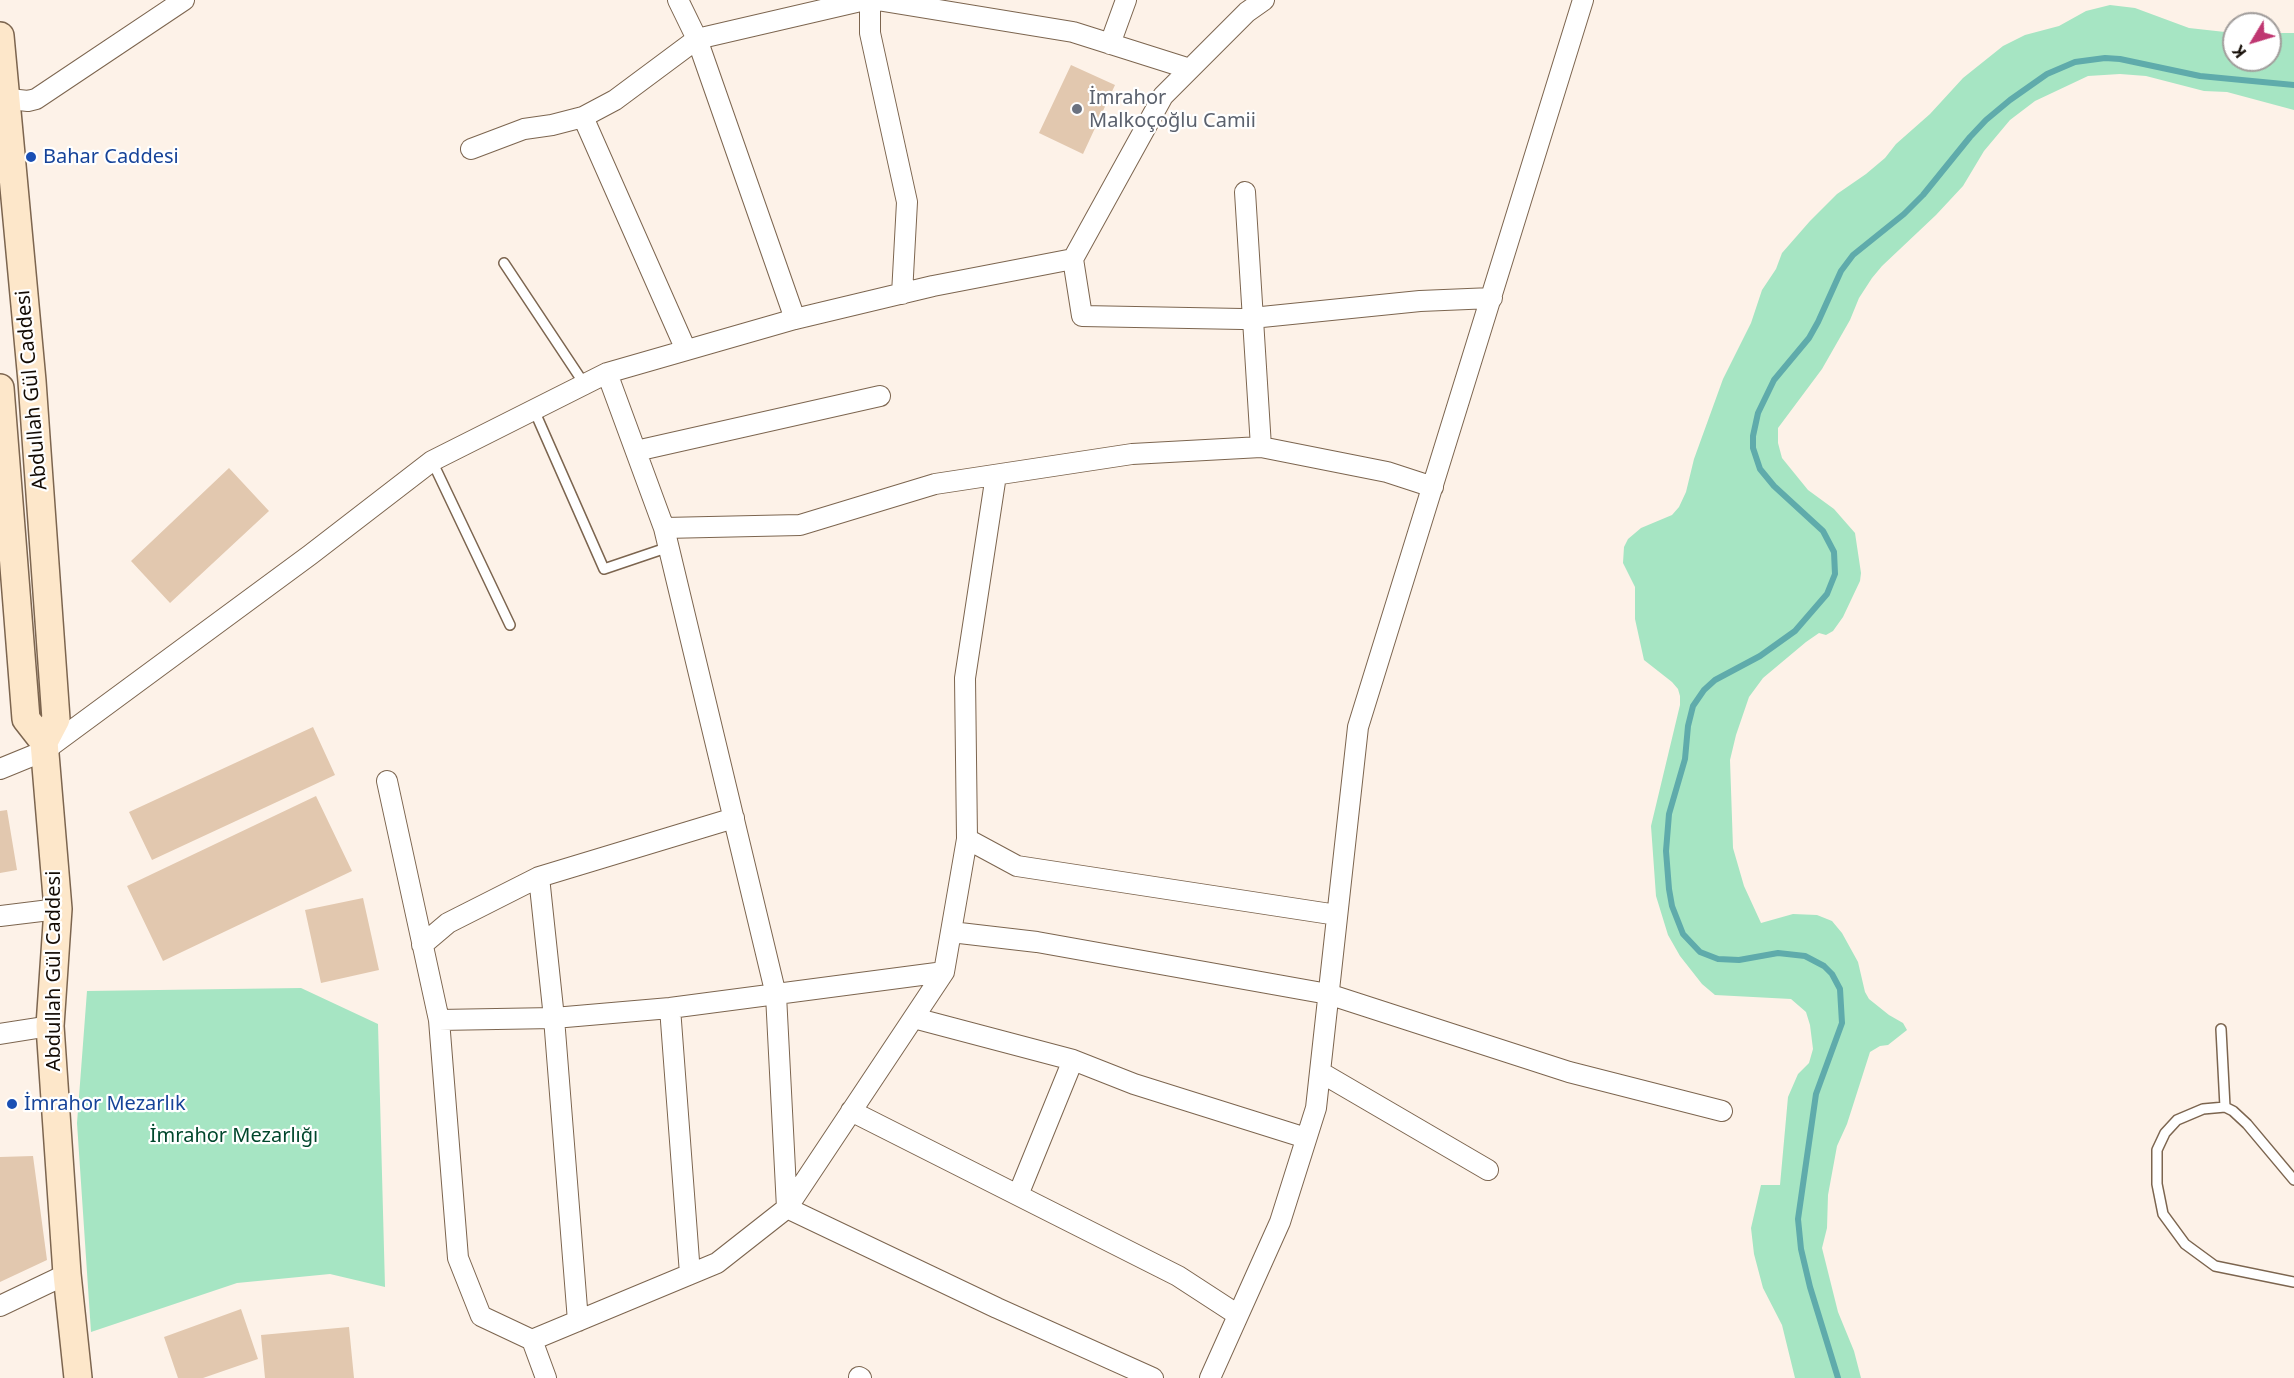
<!DOCTYPE html>
<html>
<head>
<meta charset="utf-8">
<style>
  body { margin:0 }
  #map { position:relative; width:2294px; height:1378px; overflow:hidden; background:#fdf2e8; font-family:"Noto Sans",sans-serif }
  canvas { display:block }
  .north { position:absolute; left:2222px; top:12px; width:60px; height:60px; box-sizing:border-box; background:#fff; border:2px solid #a19d9b; border-radius:50%; rotate:232deg; font-size:16px; font-weight:700; line-height:24px; text-align:center; color:#130b04 }
  .north::after { content:''; display:block; margin:auto; width:21px; height:27px; background:#bf3671; clip-path:polygon(50% 0,100% 100%,50% 72%,0 100%) }
</style>
</head>
<body>
<div id="map">
<canvas width="2294" height="1378"></canvas>
<div class="north">K</div>
</div>
<script>
const context = document.querySelector('canvas').getContext('2d');
context.lineJoin = 'round';
function fill(path, color) {
  context.fillStyle = color;
  context.fill(path, 'evenodd');
}
function toPath(rows) {
  const path = new Path2D();
  for (const r of rows) {
    path.moveTo(r[0], r[1]);
    for (let i = 2; i < r.length; i += 2) path.lineTo(r[i], r[i + 1]);
  }
  return path;
}
function strokePath(path, color, width, dash) {
  context.strokeStyle = color;
  context.lineWidth = width;
  context.lineCap = dash ? 'butt' : 'round';
  context.setLineDash(dash || []);
  context.stroke(path);
}
function drawText(font, color, halo, rows, align = 'center') {
  context.font = font + ' "Noto Sans",sans-serif';
  context.lineWidth = 4.5;
  context.setLineDash([]);
  context.textBaseline = 'middle';
  context.strokeStyle = halo;
  context.fillStyle = color;
  for (const [text, x, y, turn = 0] of rows) {
    context.save();
    context.translate(x, y);
    context.rotate((+turn || 0) * Math.PI / 180);
    context.textAlign = isNaN(turn) ? turn : align;
    if (halo) context.strokeText(text, 0, 0);
    context.fillText(text, 0, 0);
    context.restore();
  }
}
fill(toPath([
  [2110,5,2135,8,2189,28,2234,33,2234,60,2270,60,2270,33,2294,33,2294,110,2227,92,2204,91,2146,76,2120,74,2088,76,2035,101,2010,120,1984,151,1963,186,1936,215,1882,266,1872,278,1859,298,1850,320,1822,369,1778,428,1778,443,1782,458,1808,490,1834,509,1855,533,1861,573,1860,581,1843,617,1833,631,1826,635,1819,633,1806,642,1763,678,1749,697,1736,735,1730,760,1733,848,1744,886,1761,923,1793,914,1817,915,1832,921,1842,933,1858,962,1865,992,1869,999,1889,1015,1903,1023,1907,1030,1888,1045,1880,1046,1870,1052,1847,1124,1837,1146,1828,1195,1827,1228,1822,1248,1838,1312,1854,1351,1861,1378,1795,1378,1782,1325,1763,1288,1754,1254,1751,1228,1761,1185,1780,1185,1788,1097,1798,1074,1809,1063,1813,1049,1810,1025,1806,1012,1791,999,1715,995,1702,984,1680,956,1668,935,1656,896,1651,826,1680,705,1680,696,1678,689,1672,682,1644,660,1635,619,1635,587,1623,563,1624,547,1628,539,1641,528,1672,515,1679,507,1686,492,1694,459,1723,379,1751,323,1762,290,1776,269,1782,253,1810,221,1837,194,1866,174,1885,158,1896,144,1930,114,1963,78,2003,46,2025,35,2059,26,2086,11],
  [301,988,378,1024,385,1287,330,1274,237,1283,91,1332,77,1123,87,991]
]), '#a6e5c3');
strokePath(toPath([
  [1838,1378,1810,1287,1801,1249,1798,1219,1816,1094,1842,1023,1840,989,1832,974,1824,966,1805,956,1778,953,1739,960,1718,959,1700,952,1683,934,1672,906,1669,889,1666,851,1669,814,1685,759,1688,726,1693,706,1704,690,1715,680,1760,656,1795,631,1827,594,1835,574,1834,552,1823,531,1774,486,1760,469,1753,448,1753,436,1758,413,1774,380,1809,338,1818,322,1841,271,1853,255,1904,214,1923,195,1970,137,1986,120,2010,100,2047,74,2075,62,2105,58,2120,59,2200,76,2294,85]
]), '#5fabab', 6);
fill(toPath([
  [1071,65,1115,85,1083,154,1039,133],
  [229,468,269,511,170,603,131,561],
  [313,727,335,775,152,860,129,812],
  [316,796,352,871,163,961,127,886],
  [7,810,17,870,0,873,0,811],
  [363,898,379,970,321,983,305,910],
  [33,1156,47,1260,0,1282,0,1157],
  [241,1309,258,1359,203,1378,178,1378,164,1337],
  [349,1327,354,1378,265,1378,261,1335]
]), '#e2c8af');
const lane = toPath([
  [504,263,585,385],
  [534,410,604,569,669,547],
  [432,461,510,625],
  [2221,1029,2225,1107],
  [2294,1180,2247,1124,2233,1111,2225,1107,2203,1109,2177,1120,2165,1133,2157,1150,2157,1184,2163,1214,2185,1244,2215,1266,2294,1282]
]);
const street = toPath([
  [678,0,697,39,795,319],
  [870,0,870,33,907,202,902,294],
  [877,0,1073,32,1190,69],
  [1264,0,1247,12,1163,96,1073,259,1082,316,1242,319,1420,301,1492,298],
  [1110,44,1126,0],
  [0,98,28,101,36,99,184,0],
  [583,117,686,350],
  [471,149,524,129,552,125,583,117,615,100,697,39,865,0],
  [1245,192,1261,447],
  [607,373,664,528,776,995,787,1208,997,1308,1153,1378],
  [636,451,880,396],
  [664,528,800,525,935,484,1132,454,1261,447,1387,472,1433,487],
  [0,769,44,751,310,555,432,461,607,373,795,319,933,286,1073,259],
  [387,781,439,1020,458,1258,481,1316,532,1340,717,1263,787,1208,944,972,967,839,965,678,996,475],
  [967,839,1017,866,1337,915],
  [539,877,554,1018,578,1321],
  [0,916,58,909],
  [951,932,1037,942,1328,994,1569,1072,1722,1111],
  [422,945,448,923,539,877,734,818],
  [670,1008,690,1274],
  [914,1018,1073,1060,1134,1084,1306,1138],
  [439,1020,554,1018,670,1008,944,972],
  [0,1034,50,1026],
  [1320,1072,1488,1170],
  [851,1111,1178,1276,1238,1315],
  [1018,1195,1073,1060],
  [0,1306,67,1274],
  [532,1340,546,1378],
  [859,1377,861,1378],
  [1210,1378,1280,1222,1316,1108,1358,727,1583,0]
]);
const secondary = toPath([
  [0,36,32,381,56,719,44,742,58,909,50,1026,67,1274,78,1378],
  [0,388,26,719,44,742]
]);
strokePath(lane, '#7c654f', 12);
strokePath(street, '#7c654f', 22);
strokePath(secondary, '#7c654f', 30);
strokePath(lane, '#fff', 9);
strokePath(street, '#fff', 20);
strokePath(secondary, '#fde7ca', 27);
for (const [x, y, r, color] of [
  [1077,109,6,"#6b7280"],
  [31,157,6,"#1a4fb4"],
  [12,1104,6,"#1a4fb4"]
]) {
  const dot = new Path2D();
  dot.arc(x, y, r, 0, 2 * Math.PI);
  context.fillStyle = color;
  context.fill(dot);
  strokePath(dot, '#fff', 2);
}
drawText('20px', '#5b616d', '#fff', [
  ["İmrahor",1089,98],
  ["Malkoçoğlu Camii",1089,121]
], 'left');
drawText('20px', '#164399', '#fff', [
  ["Bahar Caddesi",43,157],
  ["İmrahor Mezarlık",24,1104]
], 'left');
drawText('20px', '#130b04', '#fff', [
  ["Abdullah Gül Caddesi",32,390,-95],
  ["Abdullah Gül Caddesi",54,971,-90]
]);
drawText('20px', '#00472c', '#fff', [
  ["İmrahor Mezarlığı",234,1136]
]);
</script>
</body>
</html>
